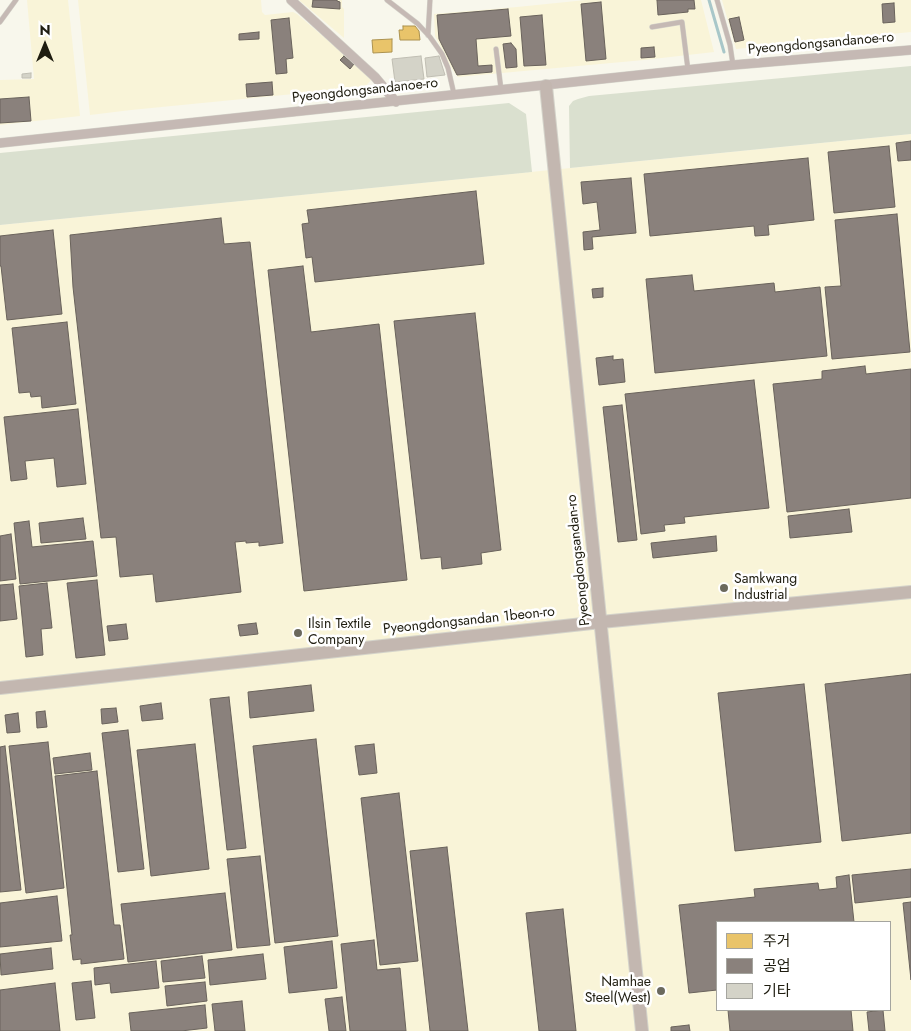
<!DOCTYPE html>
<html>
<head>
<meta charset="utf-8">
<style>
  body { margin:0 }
  #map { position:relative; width:911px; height:1031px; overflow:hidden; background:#f8f7ec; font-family:Jost,"Noto Sans KR",sans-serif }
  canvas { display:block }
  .legend { position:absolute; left:716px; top:921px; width:175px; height:90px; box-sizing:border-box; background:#fff; border:1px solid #a5a59f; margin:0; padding:6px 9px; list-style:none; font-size:15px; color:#1f1d10 }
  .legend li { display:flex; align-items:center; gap:10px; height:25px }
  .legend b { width:25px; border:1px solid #a5a59f }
  .north { position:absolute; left:20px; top:20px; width:50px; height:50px; -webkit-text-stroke:4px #fff; paint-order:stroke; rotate:0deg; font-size:14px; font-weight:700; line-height:20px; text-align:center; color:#1f1d10 }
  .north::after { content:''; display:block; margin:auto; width:18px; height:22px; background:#1f1d10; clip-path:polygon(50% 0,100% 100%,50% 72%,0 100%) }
</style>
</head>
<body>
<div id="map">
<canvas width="911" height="1031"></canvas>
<ul class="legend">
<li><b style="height:14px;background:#e9c46a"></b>주거</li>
<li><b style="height:14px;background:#8a817c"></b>공업</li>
<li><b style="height:14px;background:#d4d3c8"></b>기타</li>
</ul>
<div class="north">N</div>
</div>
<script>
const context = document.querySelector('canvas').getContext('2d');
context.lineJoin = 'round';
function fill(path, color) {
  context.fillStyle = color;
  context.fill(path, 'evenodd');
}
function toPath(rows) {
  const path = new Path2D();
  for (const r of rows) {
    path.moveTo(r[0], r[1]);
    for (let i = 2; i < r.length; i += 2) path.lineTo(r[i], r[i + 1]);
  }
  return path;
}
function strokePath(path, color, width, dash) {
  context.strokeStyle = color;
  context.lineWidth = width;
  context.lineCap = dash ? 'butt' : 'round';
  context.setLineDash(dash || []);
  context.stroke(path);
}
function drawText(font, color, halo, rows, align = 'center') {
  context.font = font + ' Jost,sans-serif';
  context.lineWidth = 5;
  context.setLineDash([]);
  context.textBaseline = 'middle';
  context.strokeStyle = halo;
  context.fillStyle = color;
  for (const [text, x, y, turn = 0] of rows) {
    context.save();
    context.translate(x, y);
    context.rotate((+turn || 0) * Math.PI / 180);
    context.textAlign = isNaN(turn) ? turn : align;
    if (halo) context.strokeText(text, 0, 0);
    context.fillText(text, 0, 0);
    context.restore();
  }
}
fill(toPath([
  [27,0,68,0,80,116,0,125,0,80,34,79],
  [78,0,261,0,262,12,265,15,293,12,297,14,361,69,371,80,365,87,131,110,90,115],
  [299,0,342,0,342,7,344,9,344,38],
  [586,0,701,0,714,52,644,60,458,77,456,75,451,67,435,36,434,14,517,7],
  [722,0,911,0,911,32,736,49],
  [911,134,911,1031,0,1031,0,225],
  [717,922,890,922,890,1010,717,1010]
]), '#f9f4d8');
fill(toPath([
  [911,66,911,134,570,168,569,106,573,101,578,99,589,96],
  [509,103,526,114,532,172,0,225,0,153]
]), '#dae0cf');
const homes = toPath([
  [403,26,415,26,419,31,420,40,400,40,399,30,403,30,403,26],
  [392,39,392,52,373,53,372,40,392,39]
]);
fill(homes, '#e9c46a');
strokePath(homes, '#ac924f', 1);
const industry = toPath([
  [313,0,337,0,337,1,340,2,340,9,312,7,313,0],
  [657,0,694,0,695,9,688,9,688,12,658,15,657,0],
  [601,2,606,59,586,61,581,4,601,2],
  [894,3,895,22,883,23,882,4,894,3],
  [508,9,511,36,476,39,478,66,492,65,492,72,457,75,439,39,437,15,508,9],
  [542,15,546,65,524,66,520,17,542,15],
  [739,17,744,40,735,42,729,19,739,17],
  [289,18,293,58,286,59,287,73,276,74,271,20,289,18],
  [259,32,259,39,239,40,239,34,259,32],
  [511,43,516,49,517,67,506,68,503,44,511,43],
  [654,47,655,57,641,58,641,48,654,47],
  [344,56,354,64,350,69,340,60,344,56],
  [272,82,273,95,247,97,246,84,272,82],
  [29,97,31,121,0,123,0,99,29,97],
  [911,141,911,160,898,161,896,143,911,141],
  [889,146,895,207,834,213,828,152,889,146],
  [808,158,814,220,768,225,769,235,755,236,754,226,650,236,644,174,808,158],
  [631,178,636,233,592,237,593,249,584,250,583,232,600,230,597,202,583,204,581,182,631,178],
  [476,191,484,264,315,282,312,257,306,258,302,224,309,223,307,210,476,191],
  [897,214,910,352,832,359,825,287,841,286,835,220,897,214],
  [221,218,224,244,250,242,283,543,259,546,259,542,246,543,246,541,235,542,241,592,156,602,153,574,120,577,116,537,101,538,73,287,70,235,221,218],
  [53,230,62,314,7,320,1,266,0,266,0,236,53,230],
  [303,266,311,332,379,324,407,580,304,591,268,270,303,266],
  [692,275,694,291,774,283,775,292,820,287,827,356,655,373,646,279,692,275],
  [603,288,603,297,593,298,592,289,603,288],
  [475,313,501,550,481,553,482,564,442,569,441,557,421,559,394,321,475,313],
  [67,322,76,404,42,408,41,396,31,397,30,392,19,393,12,328,67,322],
  [613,356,613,360,623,359,625,382,599,385,596,358,613,356],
  [865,366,866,374,911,369,911,498,787,512,773,384,822,379,822,371,865,366],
  [754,380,769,508,684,517,685,523,664,525,665,531,641,534,625,394,754,380],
  [622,405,637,540,618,542,603,407,622,405],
  [78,409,86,484,57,487,54,458,25,461,27,479,11,481,4,417,78,409],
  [849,509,852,532,790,538,788,516,849,509],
  [83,518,86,539,41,543,39,523,83,518],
  [29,521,32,547,93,541,97,576,20,584,14,523,29,521],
  [11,534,16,579,0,581,0,536,11,534],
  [716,536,717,551,653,558,651,543,716,536],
  [97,580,105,655,76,658,67,583,97,580],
  [47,583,52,628,41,629,43,655,26,657,19,586,47,583],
  [13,584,17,619,0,621,0,585,13,584],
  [256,623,258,634,240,636,238,625,256,623],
  [126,624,128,639,109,641,107,626,126,624],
  [911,674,911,833,842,841,825,684,911,674],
  [804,684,821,842,735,851,718,693,804,684],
  [311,685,314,711,250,718,248,692,311,685],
  [229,697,246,848,227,850,210,699,229,697],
  [161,703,163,719,142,721,140,706,161,703],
  [116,708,118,722,102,724,101,709,116,708],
  [45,711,47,727,37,728,36,712,45,711],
  [18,713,20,732,7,733,5,715,18,713],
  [128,730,144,869,118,872,102,733,128,730],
  [316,739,338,936,275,943,253,746,316,739],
  [48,742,64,888,26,893,9,746,48,742],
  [195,744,209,869,151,876,137,750,195,744],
  [374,744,377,773,359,775,355,746,374,744],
  [5,746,21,890,0,892,0,747,5,746],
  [90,753,92,770,55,774,53,758,90,753],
  [97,771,114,925,120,925,124,959,81,964,81,959,73,960,70,935,72,935,55,776,97,771],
  [399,793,418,961,380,965,361,798,399,793],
  [447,847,468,1031,430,1031,410,851,447,847],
  [260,856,270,945,237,948,227,859,260,856],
  [911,869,911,897,855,903,852,875,911,869],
  [849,875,854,922,717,922,717,990,689,993,679,905,755,897,754,889,818,883,819,890,837,888,836,877,849,875],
  [225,893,232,950,128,962,121,904,225,893],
  [57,896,62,941,0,947,0,903,57,896],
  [911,902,911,980,903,903,911,902],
  [563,909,576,1031,539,1031,526,913,563,909],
  [374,940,377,970,400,968,406,1031,350,1031,341,944,374,940],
  [332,941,337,988,289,993,284,947,332,941],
  [51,948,53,969,1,975,0,954,51,948],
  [263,954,266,979,210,985,208,960,263,954],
  [202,956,205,978,163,982,161,961,202,956],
  [156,961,159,988,111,993,110,983,95,985,94,968,156,961],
  [91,981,95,1018,76,1020,72,983,91,981],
  [205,982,207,1001,167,1006,165,986,205,982],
  [55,983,60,1031,0,1031,0,990,55,983],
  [342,997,346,1031,329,1031,325,999,342,997],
  [242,1001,245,1031,215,1031,212,1004,242,1001],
  [205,1005,207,1028,181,1031,131,1031,129,1013,205,1005],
  [728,1010,851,1010,853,1031,730,1031,728,1010],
  [883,1010,885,1031,869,1031,867,1012,883,1010],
  [689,1025,690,1031,671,1031,671,1027,689,1025]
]);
fill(industry, '#8a817c');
strokePath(industry, '#6a635c', 1);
strokePath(toPath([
  [709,0,724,52]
]), '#a8c7c9', 3);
const building = toPath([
  [421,56,424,79,395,82,392,59,421,56],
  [439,56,445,75,427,77,425,58,439,56],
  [31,73,31,78,22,78,22,74,31,73]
]);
fill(building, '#d4d3c8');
strokePath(building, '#c0beb3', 1);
const lane = toPath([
  [387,0,418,24,430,37,442,54,448,68,454,94],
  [717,0,730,45,733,65],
  [0,22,16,0],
  [652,27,682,22,688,70],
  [428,35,430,0],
  [496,49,501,89]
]);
const street = toPath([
  [291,0,375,77,396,102],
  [0,143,733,65,911,50]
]);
const secondary = toPath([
  [546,86,642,1031],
  [0,688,601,622,911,592]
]);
strokePath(lane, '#d4d3ca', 5.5);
strokePath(street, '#d4d3ca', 10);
strokePath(secondary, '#d4d3ca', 14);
strokePath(lane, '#c5b9b4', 4.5);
strokePath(street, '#c5b9b4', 9);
strokePath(secondary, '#c3b7b0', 12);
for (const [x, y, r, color] of [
  [724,588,5,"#6b695d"],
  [298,633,5,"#6b695d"],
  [661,991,5,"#6b695d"]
]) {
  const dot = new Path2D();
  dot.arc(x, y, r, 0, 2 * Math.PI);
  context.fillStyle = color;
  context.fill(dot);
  strokePath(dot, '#fff', 2);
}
drawText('14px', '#1f1d10', '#fff', [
  ["Pyeongdongsandanoe-ro",821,44,-5],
  ["Pyeongdongsandanoe-ro",365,91,-6],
  ["Pyeongdongsandan-ro",579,560,-96],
  ["Pyeongdongsandan 1beon-ro",469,621,-6]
]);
drawText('14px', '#1f1d10', '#fff', [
  ["Samkwang",734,580],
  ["Industrial",734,596],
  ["Ilsin Textile",308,625],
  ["Company",308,641],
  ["Namhae",651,983,"right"],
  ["Steel(West)",651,999,"right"]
], 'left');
</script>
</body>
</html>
